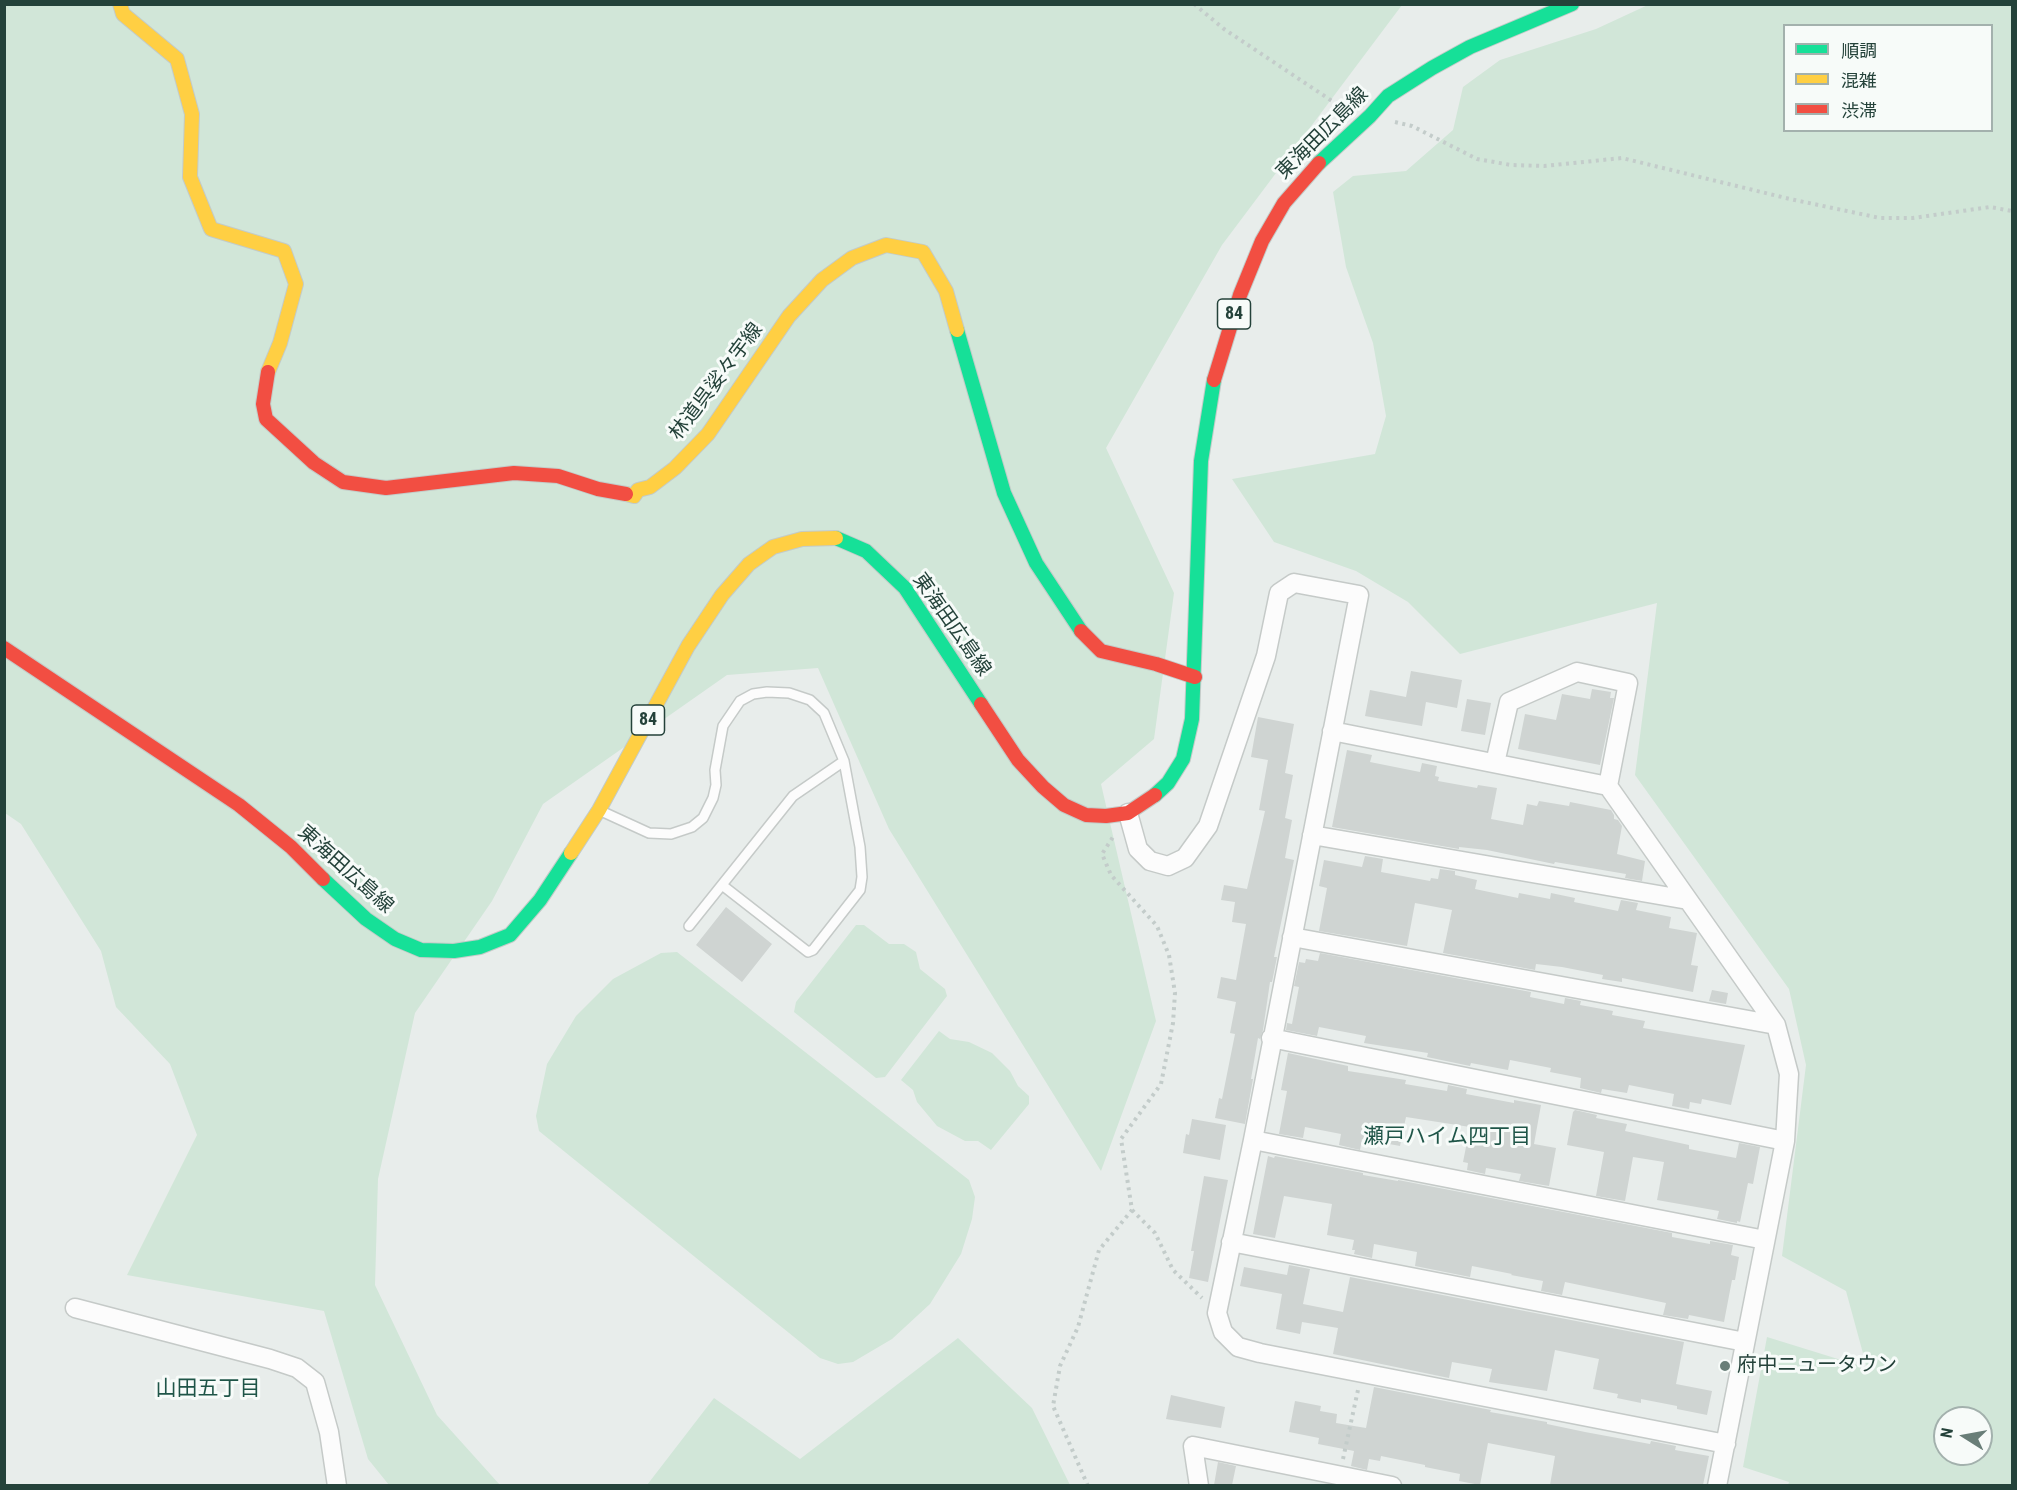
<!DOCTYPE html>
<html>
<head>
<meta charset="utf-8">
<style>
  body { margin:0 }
  #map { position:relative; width:2017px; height:1490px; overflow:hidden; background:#e8edeb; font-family:"Roboto Condensed","Noto Sans JP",sans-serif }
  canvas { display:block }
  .frame { position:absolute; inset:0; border:6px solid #24423a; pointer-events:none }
  .legend { position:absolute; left:1783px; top:24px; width:210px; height:108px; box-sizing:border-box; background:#f7fbf9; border:2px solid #a3b1ad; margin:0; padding:8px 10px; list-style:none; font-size:18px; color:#24423a }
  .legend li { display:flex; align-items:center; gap:12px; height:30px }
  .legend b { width:30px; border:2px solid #a3b1ad }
  .north { position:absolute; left:1933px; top:1406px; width:60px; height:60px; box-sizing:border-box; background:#f7fbf9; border:2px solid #a3b1ad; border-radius:50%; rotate:281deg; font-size:16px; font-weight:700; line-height:24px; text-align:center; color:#24423a }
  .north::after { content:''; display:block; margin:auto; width:21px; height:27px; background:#697e78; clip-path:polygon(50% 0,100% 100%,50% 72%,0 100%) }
</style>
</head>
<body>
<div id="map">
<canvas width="2017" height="1490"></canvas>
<div class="frame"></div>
<ul class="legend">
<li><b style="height:8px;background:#16e098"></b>順調</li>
<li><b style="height:8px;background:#ffcf43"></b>混雑</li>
<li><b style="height:8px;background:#f24e42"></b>渋滞</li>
</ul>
<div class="north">N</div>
</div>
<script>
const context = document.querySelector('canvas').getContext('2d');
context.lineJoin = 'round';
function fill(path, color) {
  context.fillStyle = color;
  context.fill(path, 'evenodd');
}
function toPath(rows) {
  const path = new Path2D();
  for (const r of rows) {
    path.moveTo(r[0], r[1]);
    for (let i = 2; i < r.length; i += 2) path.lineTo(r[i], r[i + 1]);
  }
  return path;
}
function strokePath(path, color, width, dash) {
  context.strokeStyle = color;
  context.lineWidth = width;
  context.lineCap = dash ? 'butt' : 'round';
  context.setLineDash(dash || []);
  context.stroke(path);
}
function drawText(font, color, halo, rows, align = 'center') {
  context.font = font + ' "Roboto Condensed","Noto Sans JP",sans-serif';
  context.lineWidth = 6;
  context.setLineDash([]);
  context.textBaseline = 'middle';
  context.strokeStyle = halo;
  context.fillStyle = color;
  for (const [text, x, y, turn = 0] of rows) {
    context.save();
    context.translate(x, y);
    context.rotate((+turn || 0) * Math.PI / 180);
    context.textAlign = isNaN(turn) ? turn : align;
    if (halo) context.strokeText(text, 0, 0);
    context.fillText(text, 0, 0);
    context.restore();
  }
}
fill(toPath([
  [1650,4,2012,5,2012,1485,1788,1485,1789,1482,1743,1467,1767,1337,1867,1368,1846,1291,1782,1256,1806,1065,1789,989,1635,775,1657,603,1460,654,1408,602,1356,571,1274,542,1232,479,1375,454,1386,416,1373,343,1346,267,1333,192,1353,176,1406,171,1453,130,1463,87,1500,60,1596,29],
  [1784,26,1992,26,1992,130,1784,130],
  [1945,1418,1981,1418,1981,1454,1945,1454],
  [5,5,1402,5,1222,245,1106,448,1174,593,1154,739,1101,784,1156,1021,1101,1171,889,829,818,668,727,675,543,804,492,901,415,1013,378,1179,375,1285,437,1415,500,1485,389,1485,368,1459,324,1311,127,1275,197,1135,170,1064,116,1007,101,951,21,824,5,813],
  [856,925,864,925,889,944,904,944,916,952,920,969,945,989,947,996,885,1077,876,1078,794,1012,796,1002],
  [677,952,969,1180,975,1197,972,1219,961,1254,930,1304,892,1339,853,1362,838,1364,820,1358,539,1131,536,1116,547,1064,576,1016,613,979,661,953],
  [939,1031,950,1039,969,1042,992,1053,1010,1071,1018,1086,1029,1096,1029,1104,991,1150,978,1141,965,1141,937,1126,917,1102,913,1090,901,1080],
  [958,1338,1032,1408,1070,1485,647,1485,714,1398,800,1459]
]), '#d1e6d8');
fill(toPath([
  [1411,671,1462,680,1457,708,1426,702,1422,726,1365,716,1370,690,1406,697],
  [1592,689,1611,692,1610,698,1614,698,1600,765,1518,749,1525,714,1556,720,1562,694,1590,699],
  [1467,699,1491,703,1485,735,1461,731],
  [1258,717,1294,724,1285,773,1293,775,1285,818,1292,820,1285,858,1294,860,1274,957,1277,957,1272,982,1270,982,1263,1030,1260,1039,1258,1038,1251,1079,1253,1079,1245,1124,1215,1118,1219,1098,1222,1099,1235,1034,1230,1033,1236,1002,1217,998,1221,977,1236,980,1246,924,1232,922,1235,902,1221,900,1224,885,1247,889,1265,811,1259,810,1268,760,1251,757],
  [1347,750,1372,755,1370,762,1420,772,1422,763,1437,766,1435,776,1439,777,1438,781,1477,788,1478,785,1497,788,1491,819,1523,825,1527,804,1537,806,1539,801,1569,806,1570,802,1611,810,1614,815,1614,819,1618,820,1622,826,1617,854,1645,861,1642,881,1625,878,1626,874,1555,862,1554,864,1487,850,1459,847,1459,849,1332,827],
  [1365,856,1383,859,1381,872,1430,881,1431,878,1438,879,1440,869,1455,871,1455,875,1477,880,1475,889,1518,898,1519,893,1550,899,1551,893,1575,898,1574,902,1618,911,1621,900,1638,903,1636,910,1671,917,1669,928,1697,933,1691,965,1698,966,1693,992,1622,978,1622,982,1602,979,1603,975,1562,967,1536,964,1535,970,1443,953,1452,910,1415,903,1407,946,1319,931,1327,888,1319,886,1324,860,1362,867],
  [726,907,772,944,742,982,696,945],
  [1320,953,1531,992,1530,997,1564,1004,1565,998,1581,1001,1580,1005,1613,1011,1612,1015,1645,1021,1643,1028,1745,1045,1731,1105,1702,1099,1701,1104,1690,1102,1689,1109,1672,1106,1674,1094,1629,1085,1627,1093,1602,1089,1601,1093,1580,1088,1581,1078,1550,1072,1551,1068,1510,1060,1508,1070,1471,1063,1470,1066,1427,1057,1428,1053,1364,1043,1366,1036,1319,1027,1317,1036,1286,1030,1287,1023,1292,1024,1299,987,1294,986,1299,962,1305,963,1306,959,1318,961],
  [1712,990,1728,993,1726,1004,1709,1001],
  [1288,1053,1348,1066,1348,1071,1406,1080,1405,1084,1447,1091,1448,1085,1467,1089,1466,1094,1514,1103,1514,1100,1541,1105,1534,1144,1556,1148,1549,1186,1519,1181,1521,1174,1486,1168,1485,1174,1467,1170,1468,1163,1463,1162,1470,1127,1406,1117,1400,1146,1362,1139,1360,1150,1339,1145,1341,1134,1305,1127,1303,1138,1279,1134,1287,1091,1281,1090],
  [1575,1110,1597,1115,1596,1118,1627,1124,1625,1131,1689,1145,1689,1149,1736,1158,1739,1143,1760,1147,1753,1184,1748,1183,1740,1222,1737,1221,1737,1223,1717,1219,1719,1211,1657,1200,1664,1162,1633,1157,1625,1201,1596,1196,1604,1152,1567,1145,1573,1112],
  [1192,1119,1226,1125,1220,1160,1183,1153,1186,1134,1189,1135],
  [1268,1156,1274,1158,1275,1156,1363,1173,1363,1175,1398,1181,1398,1180,1672,1233,1672,1237,1710,1244,1710,1241,1733,1245,1731,1255,1739,1257,1735,1280,1732,1280,1724,1322,1689,1315,1688,1319,1663,1315,1666,1303,1565,1282,1562,1295,1541,1291,1543,1281,1511,1275,1512,1274,1472,1266,1470,1277,1415,1266,1417,1252,1374,1244,1372,1258,1354,1254,1355,1250,1352,1250,1354,1240,1327,1235,1332,1204,1284,1196,1275,1238,1253,1234],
  [1204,1176,1228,1180,1208,1282,1189,1278,1194,1251,1191,1251],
  [1289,1265,1310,1269,1303,1304,1343,1312,1350,1277,1684,1342,1676,1384,1712,1391,1707,1415,1677,1409,1677,1406,1641,1399,1641,1403,1617,1398,1618,1394,1593,1389,1599,1359,1555,1350,1547,1391,1489,1382,1492,1369,1452,1362,1449,1378,1333,1354,1338,1328,1302,1322,1300,1334,1276,1329,1282,1294,1240,1286,1244,1267,1287,1275],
  [1374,1387,1491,1410,1490,1412,1547,1422,1547,1424,1585,1432,1650,1444,1651,1441,1676,1446,1675,1450,1709,1456,1703,1485,1550,1485,1555,1456,1488,1443,1480,1485,1459,1481,1460,1474,1425,1467,1425,1465,1381,1456,1380,1461,1369,1459,1367,1470,1351,1466,1354,1451,1318,1444,1319,1438,1289,1432,1295,1401,1321,1406,1320,1411,1337,1414,1336,1423,1366,1428],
  [1171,1395,1225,1407,1221,1428,1166,1419],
  [1218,1462,1236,1466,1232,1485,1214,1485]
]), '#cfd4d2');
const lane = toPath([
  [601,811,649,833,671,834,692,827,703,818,713,798,716,785,715,770,723,726,740,701,753,694,767,692,789,693,810,700,824,713,844,761,860,847,862,877,860,890,813,950,808,952,722,885],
  [689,926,793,796,844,761]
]);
const street = toPath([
  [1332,731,1608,786,1776,1025,1789,1074,1785,1141,1717,1486],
  [1495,763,1509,702,1577,672,1628,683,1608,786],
  [1128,813,1138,849,1150,861,1168,866,1185,858,1208,826,1266,656,1279,593,1294,583,1359,595,1253,1140,1217,1313,1223,1332,1238,1347,1260,1353,1726,1444],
  [1312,835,1688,900],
  [1292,937,1776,1025],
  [1271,1038,1785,1141],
  [1253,1140,1765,1240],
  [1231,1242,1745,1342],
  [75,1308,270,1359,297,1368,315,1382,329,1432,337,1486],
  [1199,1486,1193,1446,1392,1486]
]);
const fast = toPath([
  [1319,163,1370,116,1388,96,1432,68,1470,47,1572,4],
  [957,330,1004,493,1036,563,1081,631],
  [836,538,866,551,905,588,981,704],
  [1155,795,1168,783,1183,759,1192,719,1201,461,1214,380],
  [323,879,366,919,395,939,421,950,454,951,480,947,510,935,540,900,571,853]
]);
const slow = toPath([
  [120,4,123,14,177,59,192,114,190,177,211,229,284,251,296,284,280,343,268,372],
  [626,494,634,496,638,490,650,487,675,468,708,434,789,316,822,280,852,258,886,245,923,252,946,291,957,330],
  [571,853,599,810,688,646,722,595,749,564,773,547,802,539,836,538]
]);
const jam = toPath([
  [268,372,263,404,266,419,314,463,343,482,386,488,514,473,558,476,598,489,626,494],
  [1214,380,1240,295,1262,241,1284,203,1319,163],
  [1081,631,1101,651,1156,664,1195,677],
  [4,648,239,805,291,847,323,879],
  [981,704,1018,760,1043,787,1064,805,1086,815,1106,816,1128,813,1155,795]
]);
strokePath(lane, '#c5cac8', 12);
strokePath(street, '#c5cac8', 21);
strokePath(fast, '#c3cbc8', 16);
strokePath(slow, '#c3cbc8', 16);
strokePath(jam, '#c3cbc8', 16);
strokePath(toPath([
  [1194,4,1224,29,1335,103,1347,108],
  [1395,122,1412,126,1477,159,1511,165,1544,166,1622,158,1790,199,1880,218,1913,218,1990,207,2012,211],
  [1132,1210,1155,1233,1173,1270,1202,1298],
  [1343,1459,1358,1390],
  [1088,1486,1053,1406,1060,1366,1078,1327,1099,1250,1132,1210,1121,1139,1161,1084,1173,1023,1175,993,1169,955,1157,926,1111,875,1102,854,1113,837]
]), '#c3ccca', 4, [3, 4.5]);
strokePath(lane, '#fcfcfc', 9);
strokePath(street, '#fcfcfc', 18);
strokePath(fast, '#16e098', 14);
strokePath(slow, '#ffcf43', 14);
strokePath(jam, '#f24e42', 14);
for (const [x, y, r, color] of [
  [1725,1366,6,"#697e78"]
]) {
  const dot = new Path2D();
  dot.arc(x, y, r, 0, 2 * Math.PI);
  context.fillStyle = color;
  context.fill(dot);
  strokePath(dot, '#f7fbf9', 2);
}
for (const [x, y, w] of [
  [1234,314,33],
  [648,720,33]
]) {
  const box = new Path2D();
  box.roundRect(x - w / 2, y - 15, w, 30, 4.5);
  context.fillStyle = '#f7fbf9';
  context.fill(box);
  strokePath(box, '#24423a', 1.5);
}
drawText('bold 18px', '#24423a', null, [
  ["84",1234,314],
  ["84",648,720]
]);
drawText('20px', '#24423a', '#f7fbf9', [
  ["東海田広島線",1323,134,-45],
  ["林道呉娑々宇線",717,382,-53],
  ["東海田広島線",951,625,55],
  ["東海田広島線",345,870,42]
]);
drawText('20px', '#24423a', '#f7fbf9', [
  ["府中ニュータウン",1737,1366]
], 'left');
drawText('21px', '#1f5548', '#f7fbf9', [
  ["瀬戸ハイム四丁目",1447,1138],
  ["山田五丁目",208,1390]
]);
</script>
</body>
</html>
